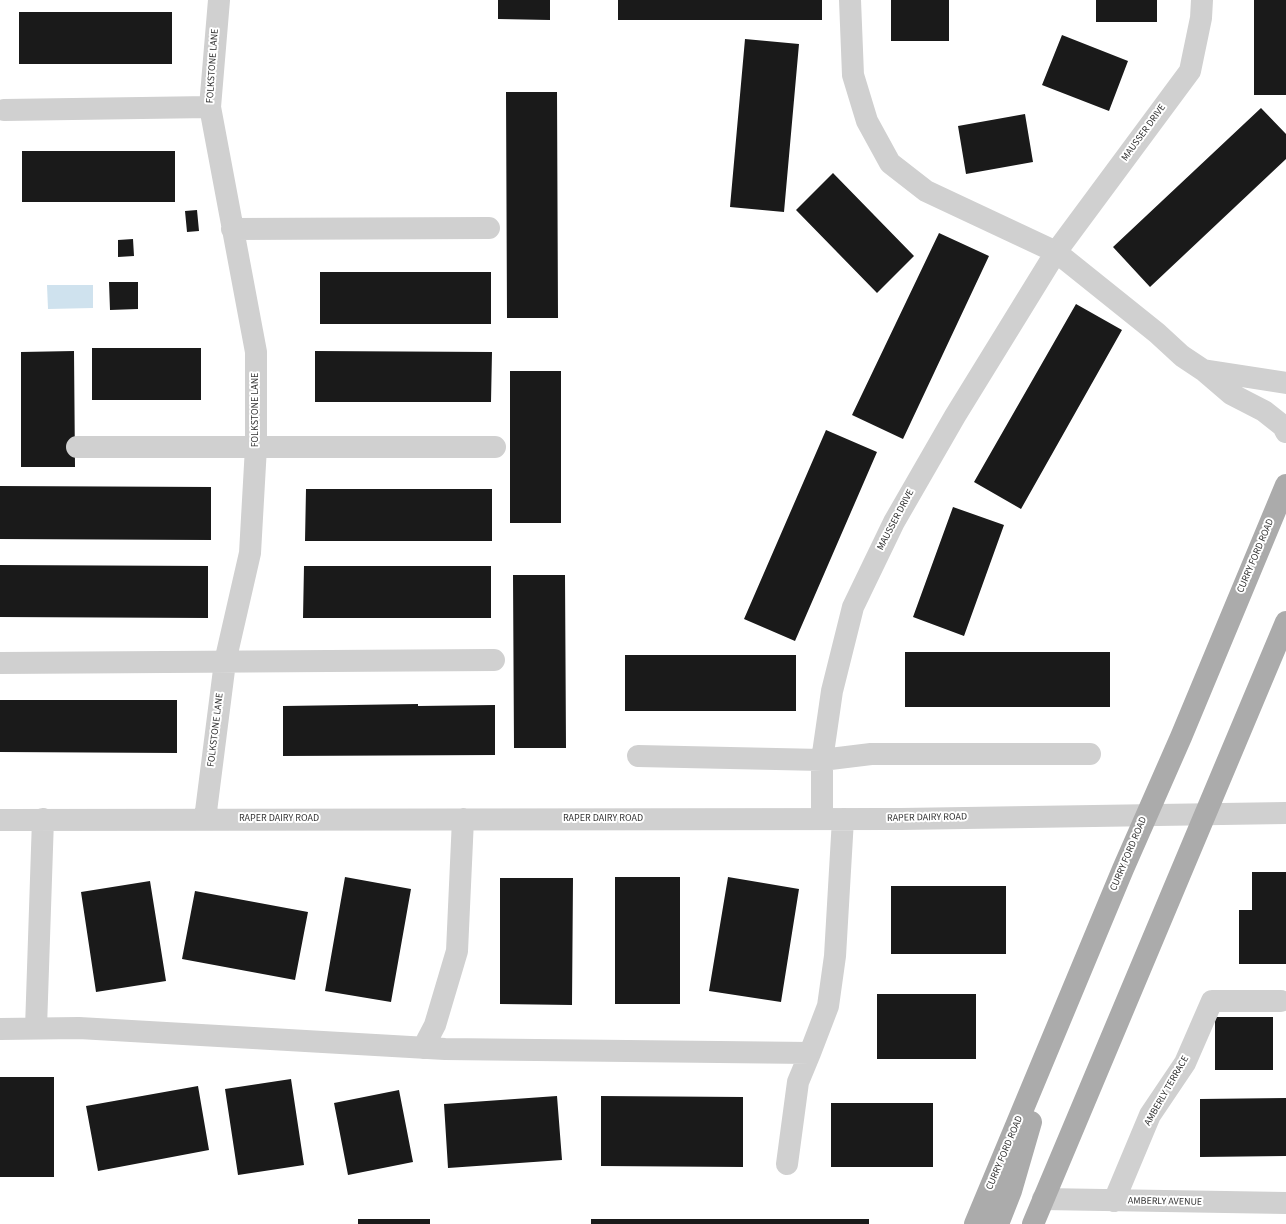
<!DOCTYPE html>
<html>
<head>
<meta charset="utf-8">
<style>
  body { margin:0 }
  canvas { display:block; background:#fff }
</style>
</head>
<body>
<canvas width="1286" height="1224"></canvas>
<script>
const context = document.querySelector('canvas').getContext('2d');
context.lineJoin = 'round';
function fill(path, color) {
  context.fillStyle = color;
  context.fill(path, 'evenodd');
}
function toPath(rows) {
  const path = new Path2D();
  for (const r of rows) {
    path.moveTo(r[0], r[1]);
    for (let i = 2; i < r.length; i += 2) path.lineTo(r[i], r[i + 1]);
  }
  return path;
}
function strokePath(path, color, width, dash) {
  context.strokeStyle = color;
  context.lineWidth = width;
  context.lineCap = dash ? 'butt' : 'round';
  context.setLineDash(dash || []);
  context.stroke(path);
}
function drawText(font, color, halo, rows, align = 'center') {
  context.font = font + ' "Source Sans 3",sans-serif';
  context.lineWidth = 4;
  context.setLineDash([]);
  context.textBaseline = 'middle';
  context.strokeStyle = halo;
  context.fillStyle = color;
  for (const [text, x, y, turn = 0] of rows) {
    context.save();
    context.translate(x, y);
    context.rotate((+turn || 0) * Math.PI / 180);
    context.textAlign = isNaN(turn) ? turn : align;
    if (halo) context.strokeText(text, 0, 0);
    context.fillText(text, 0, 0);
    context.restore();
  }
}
fill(toPath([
  [47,285,93,285,93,308,48,309]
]), '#cfe2ee');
fill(toPath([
  [498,0,550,0,550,20,498,19],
  [618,0,822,0,822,20,618,20],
  [891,0,949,0,949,41,891,41],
  [1096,0,1157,0,1157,22,1096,22],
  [1254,0,1286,0,1286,95,1254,95],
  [19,12,172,12,172,64,19,64],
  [1062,35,1128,61,1109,111,1042,85],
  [745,39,799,44,784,212,730,207],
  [506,92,557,92,558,318,507,318],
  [1261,108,1286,134,1286,159,1150,287,1113,247],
  [1025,114,1033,162,966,174,958,126],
  [22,151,175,151,175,202,22,202],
  [833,173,914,256,877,293,796,210],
  [197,210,199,231,187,232,185,211],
  [939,233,989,256,903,439,852,415],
  [133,239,134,256,118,257,118,240],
  [320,272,491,272,491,324,320,324],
  [109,282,138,282,138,309,110,310],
  [1076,304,1122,330,1021,509,974,482],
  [92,348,201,348,201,400,92,400],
  [74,351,75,467,21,467,21,352],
  [315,351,492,352,491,402,315,402],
  [510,371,561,371,561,523,510,523],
  [826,430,877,452,795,641,744,619],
  [0,486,211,487,211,540,0,539],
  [306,489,492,489,492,541,305,541],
  [953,507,1004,525,964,636,913,617],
  [0,565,208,566,208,618,0,617],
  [304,566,491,566,491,618,303,618],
  [513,575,565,575,566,748,514,748],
  [905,652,1110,652,1110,707,905,707],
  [625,655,796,655,796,711,625,711],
  [0,700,177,700,177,753,0,752],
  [418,704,418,706,495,705,495,755,283,756,283,706],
  [1252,872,1286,872,1286,964,1239,964,1239,910,1252,910],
  [345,877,411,889,391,1002,325,991],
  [615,877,680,877,680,1004,615,1004],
  [728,877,799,889,781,1002,709,991],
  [500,878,573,878,572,1005,500,1004],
  [150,881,166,981,96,992,81,892],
  [891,886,1006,886,1006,954,891,954],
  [195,891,308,912,295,980,182,959],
  [877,994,976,994,976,1059,877,1059],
  [1215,1017,1273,1017,1273,1070,1215,1070],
  [0,1077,54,1077,54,1177,0,1177],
  [291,1079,304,1165,238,1175,225,1089],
  [198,1086,209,1150,98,1171,86,1106],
  [399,1090,413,1162,348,1175,334,1103],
  [557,1096,562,1160,448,1168,444,1104],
  [601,1096,743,1097,743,1167,601,1166],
  [1286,1098,1286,1156,1200,1157,1200,1099],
  [831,1103,933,1103,933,1167,831,1167],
  [358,1219,430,1219,430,1224,358,1224],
  [591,1219,869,1219,869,1224,591,1224]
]), '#1a1a1a');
strokePath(toPath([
  [850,0,853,75,867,121,890,163,926,191,1056,252,1157,333,1182,356,1203,370,1231,394,1264,411,1283,426,1286,432],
  [4,110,210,107],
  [232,229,489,228],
  [1203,370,1286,383],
  [77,447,495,447],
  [0,663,494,660],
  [638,756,822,760,871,754,1090,754],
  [205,819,225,662,250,553,256,447,256,352,210,107,219,0],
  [822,819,822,760,832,691,853,607,894,522,955,416,1056,252,1190,71,1201,18,1202,0],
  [0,820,901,819,1286,813],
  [36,1028,43,819],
  [0,1029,79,1028,445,1049,810,1053],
  [423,1048,435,1025,457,951,463,819],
  [787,1164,798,1082,810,1053,828,1006,835,956,843,819],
  [1043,1199,1286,1203],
  [1114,1201,1150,1115,1185,1063,1212,1001,1281,1001]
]), '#d0d0d0', 22);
strokePath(toPath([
  [975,1224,1123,869,1181,737,1286,485],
  [998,1224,1011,1191,1031,1122],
  [1033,1224,1286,622]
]), '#ababab', 22);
drawText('10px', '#333', '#fff', [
  ["FOLKSTONE LANE",213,66,-86],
  ["MAUSSER DRIVE",1144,133,-54],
  ["FOLKSTONE LANE",256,410,-90],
  ["MAUSSER DRIVE",896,520,-62],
  ["CURRY FORD ROAD",1256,556,-67],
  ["FOLKSTONE LANE",216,730,-83],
  ["RAPER DAIRY ROAD",927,818,-1],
  ["RAPER DAIRY ROAD",279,819],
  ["RAPER DAIRY ROAD",603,819],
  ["CURRY FORD ROAD",1129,854,-67],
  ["AMBERLY TERRACE",1167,1091,-60],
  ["CURRY FORD ROAD",1005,1153,-67],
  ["AMBERLY AVENUE",1165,1202,1]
]);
</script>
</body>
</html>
